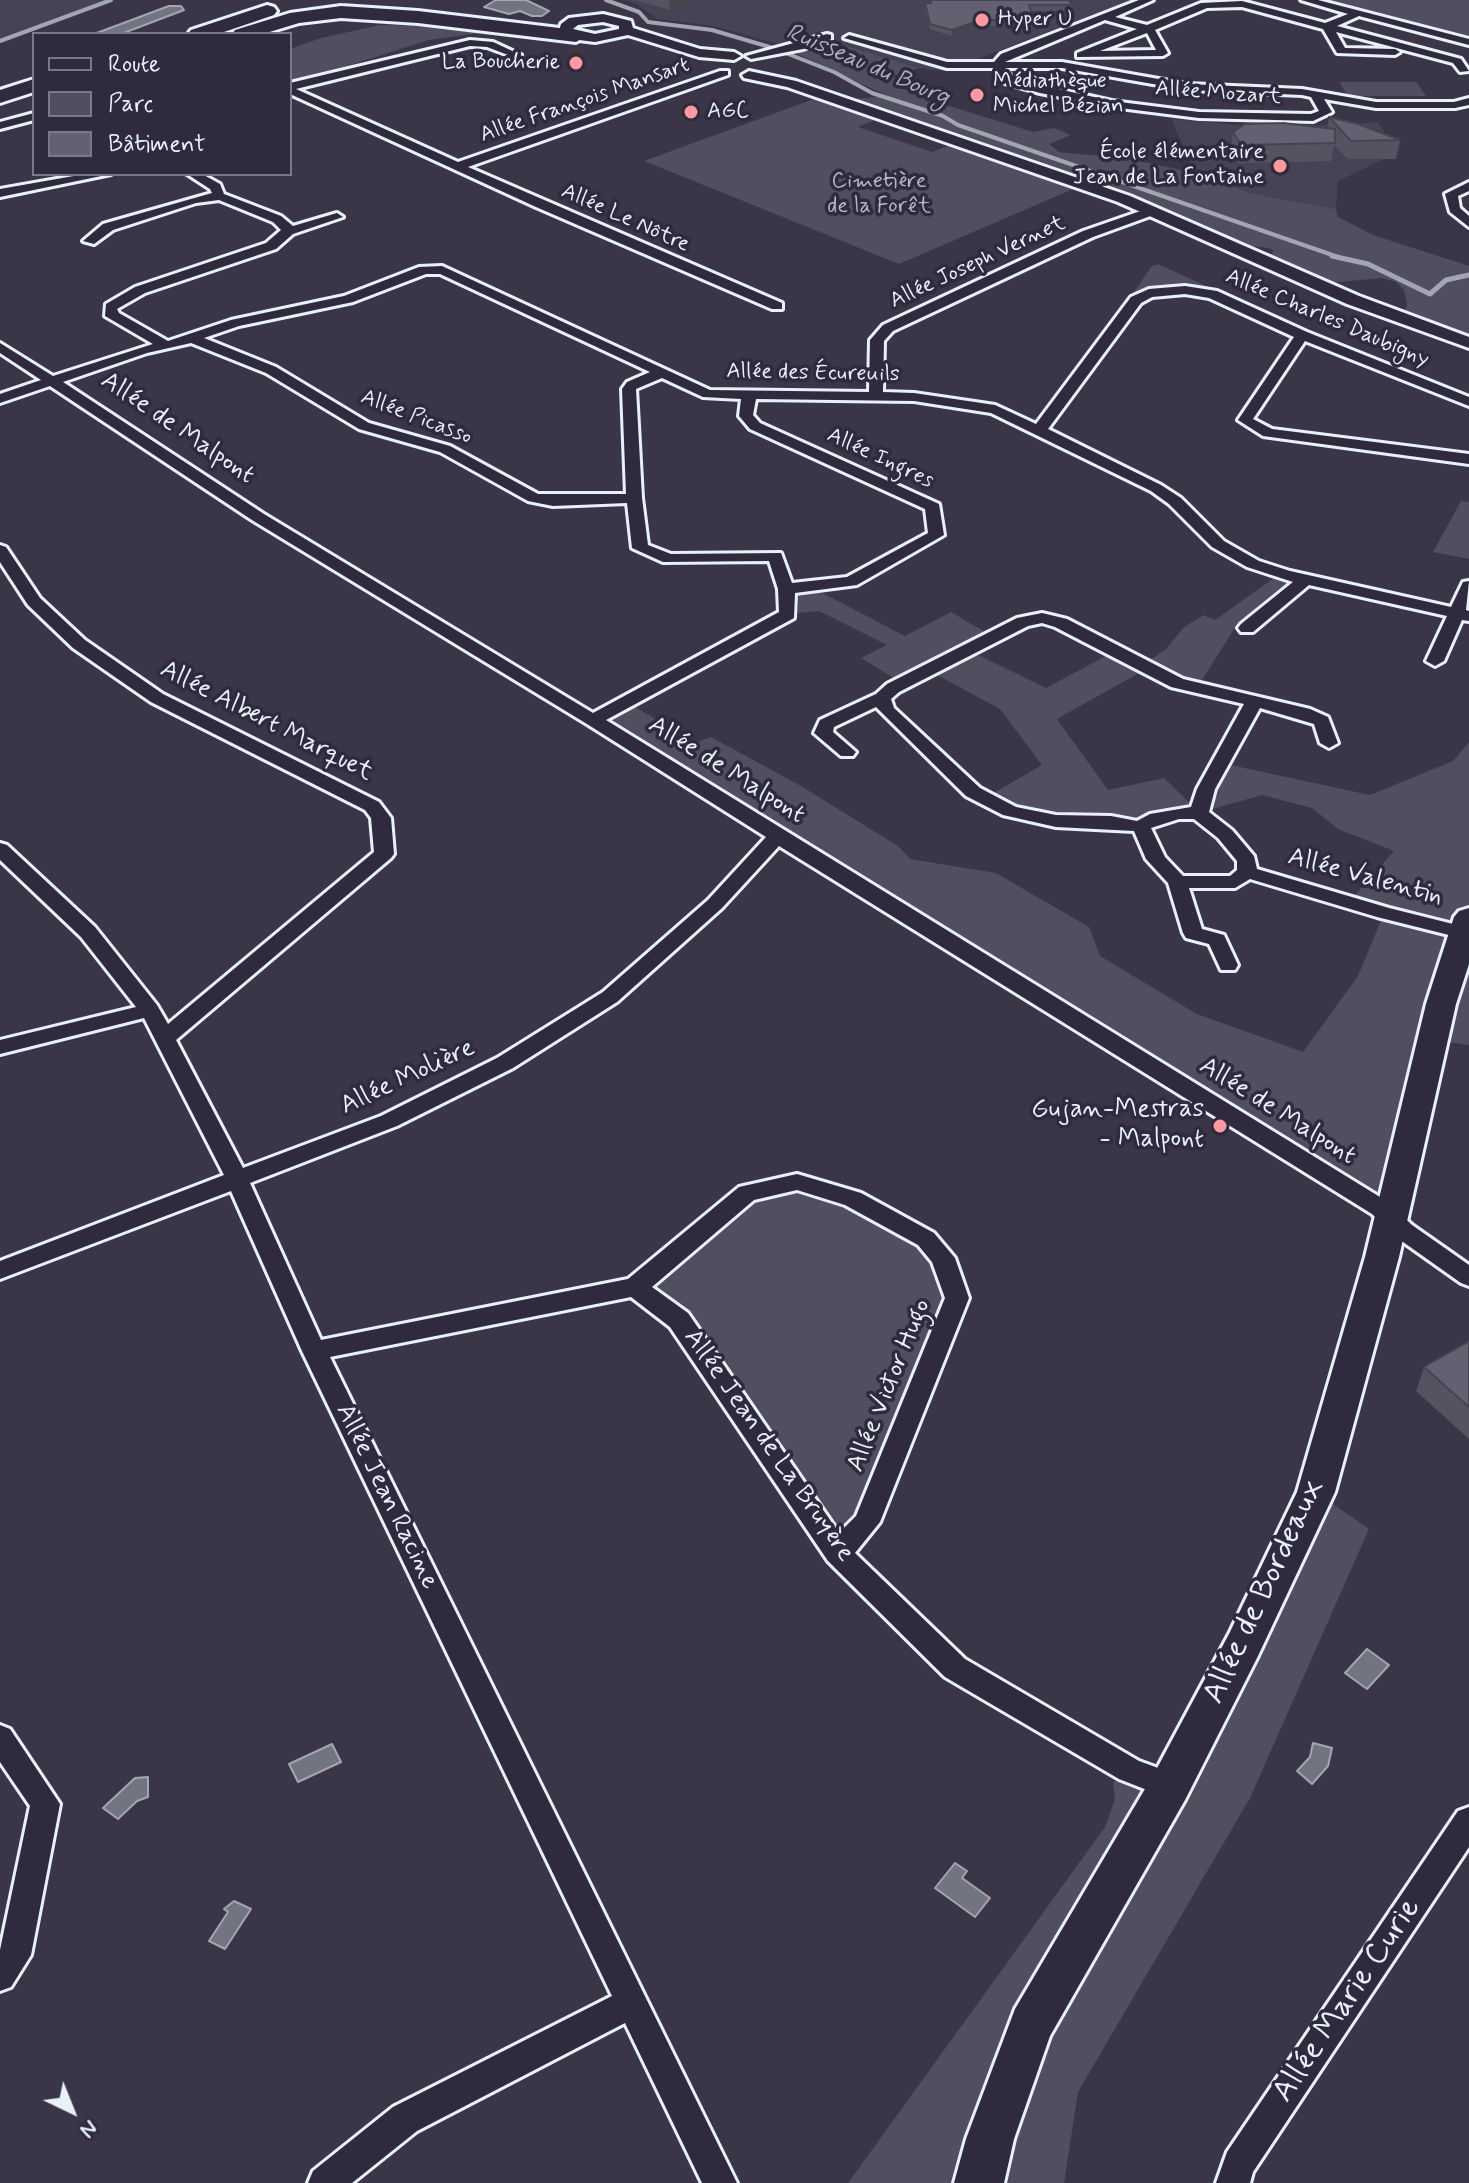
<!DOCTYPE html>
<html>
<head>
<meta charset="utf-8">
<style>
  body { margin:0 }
  #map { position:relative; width:1469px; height:2183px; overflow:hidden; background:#3a3648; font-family:Mynerve,sans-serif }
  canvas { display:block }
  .legend { position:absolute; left:32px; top:32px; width:260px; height:144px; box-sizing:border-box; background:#2f2a3d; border:2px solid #797a88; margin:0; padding:10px 14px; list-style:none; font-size:24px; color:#e8f1f8 }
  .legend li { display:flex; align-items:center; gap:16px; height:40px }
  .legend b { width:40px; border:2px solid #797a88 }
  .north { position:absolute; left:32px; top:2071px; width:80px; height:80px; -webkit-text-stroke:6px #2f2a3d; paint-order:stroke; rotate:137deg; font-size:22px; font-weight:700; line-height:32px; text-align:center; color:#e8f1f8 }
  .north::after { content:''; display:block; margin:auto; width:28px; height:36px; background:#e8f1f8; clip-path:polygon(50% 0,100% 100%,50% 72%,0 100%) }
</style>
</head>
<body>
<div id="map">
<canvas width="1469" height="2183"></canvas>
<ul class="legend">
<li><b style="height:10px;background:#2f2a3d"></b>Route</li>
<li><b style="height:22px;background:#504e5f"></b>Parc</li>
<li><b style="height:22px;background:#636171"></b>Bâtiment</li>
</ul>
<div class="north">N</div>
</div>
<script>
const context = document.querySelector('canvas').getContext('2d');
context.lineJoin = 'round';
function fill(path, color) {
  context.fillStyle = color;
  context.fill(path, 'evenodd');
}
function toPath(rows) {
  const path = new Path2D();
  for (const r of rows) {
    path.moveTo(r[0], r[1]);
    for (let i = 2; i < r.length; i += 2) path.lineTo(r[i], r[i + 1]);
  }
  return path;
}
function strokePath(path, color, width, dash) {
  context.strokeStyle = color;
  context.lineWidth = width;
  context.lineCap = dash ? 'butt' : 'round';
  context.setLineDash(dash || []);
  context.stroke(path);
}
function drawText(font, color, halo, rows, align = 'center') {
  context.font = font + ' Mynerve,sans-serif';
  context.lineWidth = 7;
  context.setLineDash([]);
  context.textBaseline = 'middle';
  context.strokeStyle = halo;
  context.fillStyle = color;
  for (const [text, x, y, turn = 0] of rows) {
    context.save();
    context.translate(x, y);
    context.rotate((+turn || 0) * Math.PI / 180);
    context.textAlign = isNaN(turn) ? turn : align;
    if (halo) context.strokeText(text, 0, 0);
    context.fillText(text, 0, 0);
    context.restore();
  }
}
fill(toPath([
  [0,0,113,0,0,43],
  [624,0,1131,0,946,71,919,68,847,46,826,44,803,51,713,26,657,19,637,4],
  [1171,119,1249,126,1342,125,1378,122,1398,155,1382,160,1338,181,1336,209,1200,184]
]), '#464354');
fill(toPath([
  [1321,0,1469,0,1469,38],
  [380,25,476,27,478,33,429,40,290,84,290,49,321,38],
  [826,44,847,46,919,68,894,76,895,83,917,96,1033,132,1054,128,1071,135,1049,144,1059,152,1130,159,1195,173,1249,193,1336,209,1338,217,1373,235,1469,266,1469,336,1405,311,1407,305,1404,290,1396,282,1382,278,1329,283,1268,257,1274,251,1269,248,1241,245,1088,180,866,106,853,99,888,96,797,54],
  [1339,82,1416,82,1426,96,1348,96],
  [817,98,877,119,858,127,932,152,953,144,1078,187,899,264,644,161],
  [1158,264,1217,291,1164,287,1134,292,1152,266],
  [1461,501,1469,502,1469,559,1433,552],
  [1277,576,1296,581,1234,629,1197,688,1148,668,1057,719,1108,790,1164,778,1199,812,1221,763,1370,795,1453,761,1469,742,1469,1045,1433,1040,1390,1219,593,720,627,702,695,743,711,737,801,786,898,846,910,859,996,873,1089,927,1100,956,1197,1014,1303,1052,1358,976,1384,913,1349,902,1394,851,1338,829,1312,808,1262,795,1199,813,1141,827,1056,821,985,798,1042,765,1000,709,928,670,902,683,861,658,887,645,819,611,788,614,786,589,809,586,905,636,951,612,994,637,968,650,1046,688,1115,651,1142,665,1166,649,1184,627,1204,615,1215,620],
  [797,1182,926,1239,957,1298,867,1522,838,1553,679,1320,635,1287,747,1193],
  [1316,1492,1369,1529,1250,1798,1078,2092,1064,2183,848,2183,1105,1827,1115,1799,1113,1783,1129,1770,1170,1786]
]), '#504e5f');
const water = toPath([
  [496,0,526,0,549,11,542,16,532,16,520,11,509,14,484,7,496,0],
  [169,6,181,6,184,10,121,34,94,34,169,6],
  [1367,1649,1389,1665,1367,1689,1345,1673,1367,1649],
  [1313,1743,1332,1748,1328,1766,1312,1784,1297,1771,1310,1757,1313,1743],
  [332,1744,341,1762,298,1782,289,1764,332,1744],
  [148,1777,148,1797,137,1801,118,1819,103,1808,135,1778,148,1777],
  [955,1863,967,1871,962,1878,990,1898,975,1917,935,1888,955,1863],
  [234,1901,251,1909,225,1949,209,1941,228,1912,224,1909,234,1901]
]);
fill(water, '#737482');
strokePath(water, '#a2a6b1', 2);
strokePath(toPath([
  [606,0,639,12,648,22,712,30,773,48,834,72,872,93,943,116,958,125,1341,258],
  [0,41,111,0]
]), '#a2a6b1', 4);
strokePath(toPath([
  [1332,256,1368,264,1430,294,1446,280,1469,275]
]), '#a2a6b1', 5);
const minor = toPath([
  [1139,0,1153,0,1115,17,1147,25,1201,3,1242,1,1325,23,1348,14,1301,0,1318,0,1469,39,1469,45,1359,16,1337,26,1461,59,1469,71,1460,72,1453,63,1336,32,1345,48,1395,49,1400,52,1395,55,1337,53,1323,29,1242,7,1207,8,1155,30,1168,53,1163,56,1077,57,1077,53,1137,29,1105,20,1005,62,1062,62,1187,84,1302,89,1376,102,1454,102,1469,98,1469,105,1455,108,1376,108,1324,99,1332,112,1313,121,1199,118,1112,107,1040,93,1005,83,994,68,947,68,844,38,849,35,947,62,994,62,1001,54,1139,0],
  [1147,33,1156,50,1100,51,1147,33],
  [1005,68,1062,68,1187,90,1302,95,1311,97,1319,111,1311,114,1199,112,1112,101,1013,79,1005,68],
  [827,34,831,35,831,39,803,49,751,59,746,56,827,34],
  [470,40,493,42,521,55,516,58,487,47,470,46,296,89,458,162,720,71,728,71,728,75,468,167,782,303,782,309,772,309,536,207,290,94,290,83,470,40],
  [34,113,34,120,0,129,0,122,34,113],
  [85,174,111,174,0,197,0,189,85,174],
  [187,174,202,174,220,184,224,194,281,216,293,226,337,213,343,217,293,234,276,249,145,293,117,309,119,313,168,341,231,320,344,296,419,267,442,266,710,390,869,392,870,340,883,325,1083,231,1152,207,1156,208,1156,214,1093,237,893,331,884,341,883,392,914,393,995,405,1036,424,1131,297,1149,289,1185,286,1217,291,1307,332,1469,397,1469,406,1305,341,1253,419,1272,429,1469,454,1469,464,1263,436,1238,420,1294,337,1209,298,1185,294,1152,297,1141,303,1048,429,1161,485,1181,498,1224,541,1259,561,1290,571,1451,607,1463,582,1469,581,1466,610,1469,611,1469,621,1462,620,1444,661,1435,666,1426,661,1447,616,1309,585,1253,632,1241,632,1238,628,1241,624,1293,582,1247,567,1212,547,1169,504,1151,491,991,413,914,401,756,399,753,415,760,423,939,504,944,535,857,585,795,593,794,618,606,720,1388,1202,1412,1225,1469,1265,1469,1286,1461,1283,1396,1237,1372,1214,779,846,722,908,617,1002,513,1068,397,1126,250,1183,321,1340,628,1279,739,1187,797,1174,861,1193,934,1233,955,1258,969,1298,880,1522,855,1553,965,1659,1139,1761,1180,1776,1185,1786,1180,1796,1170,1799,1119,1779,945,1677,828,1561,670,1327,631,1297,330,1357,737,2183,702,2183,625,2023,417,2131,352,2183,308,2183,313,2171,393,2107,612,1996,302,1351,231,1191,0,1279,0,1261,224,1175,144,1018,0,1054,0,1040,136,1007,81,937,0,860,0,843,7,845,95,927,157,1005,168,1024,374,852,371,818,365,810,151,702,73,648,28,605,0,562,0,545,6,547,40,598,85,640,163,694,379,802,391,818,394,854,391,858,176,1040,243,1168,381,1116,497,1058,603,992,708,900,766,837,587,724,252,520,50,386,0,403,0,394,41,380,0,353,0,343,53,376,153,344,105,316,106,304,135,287,266,243,281,230,273,222,219,200,196,203,113,230,94,244,83,241,103,224,212,193,210,189,187,174],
  [426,274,440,274,650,372,627,382,622,389,626,494,538,494,450,446,369,423,276,367,204,338,239,326,353,302,426,274],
  [191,343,266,373,359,429,440,452,528,501,553,506,627,503,632,548,663,562,769,561,778,589,779,612,593,713,264,514,63,382,147,353,191,343],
  [662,378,703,397,741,399,739,416,750,429,925,509,928,533,847,577,792,583,781,553,671,554,648,545,642,498,636,389,662,378],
  [797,1190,845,1205,918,1245,932,1262,945,1298,856,1516,839,1533,688,1313,652,1287,754,1200,797,1190],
  [1469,182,1469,191,1458,196,1460,208,1469,216,1469,227,1450,212,1445,194,1469,182],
  [1042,613,1067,619,1183,679,1310,709,1328,717,1338,743,1329,748,1320,743,1314,724,1260,708,1215,789,1209,812,1232,830,1254,856,1257,869,1389,908,1469,928,1469,940,1377,917,1250,879,1235,888,1189,888,1202,929,1224,935,1238,965,1235,970,1221,970,1209,944,1186,938,1183,933,1168,883,1146,859,1134,831,1056,827,1003,815,966,796,876,707,834,727,833,732,856,752,853,756,841,756,814,733,820,720,876,694,887,684,1017,618,1042,613],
  [1042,623,1055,627,1171,687,1244,704,1197,789,1191,807,1150,814,1137,821,1111,816,1056,815,1016,807,980,788,894,708,891,699,899,692,1028,626,1042,623],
  [1179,819,1194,819,1218,838,1237,861,1237,870,1230,876,1183,876,1165,857,1151,828,1179,819],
  [0,1725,10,1729,60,1804,31,1955,11,1987,0,1991,0,1950,30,1806,0,1762,0,1725],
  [1469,1807,1469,1847,1253,2172,1250,2183,1216,2183,1227,2152,1458,1811,1469,1807]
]);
const tertiary = toPath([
  [603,14,631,21,633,28,700,49,734,52,741,56,734,60,699,57,628,35,595,42,571,39,559,31,561,24,569,18,603,14],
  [603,22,619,26,619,29,595,34,573,29,578,25,603,22],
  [749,71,796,81,1130,196,1359,296,1469,337,1469,348,1347,304,1118,202,787,87,744,78,742,75,749,71]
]);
const secondary = toPath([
  [1469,908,1469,964,1456,1004,1399,1257,1335,1492,1257,1658,1185,1800,1050,2036,1014,2139,1004,2183,954,2183,966,2139,1015,2009,1155,1772,1229,1634,1297,1492,1365,1257,1426,1004,1454,917,1459,911,1469,908]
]);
const motorway = toPath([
  [267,5,274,7,277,11,274,15,218,34,188,34,191,30,267,5],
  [341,6,418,11,576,30,586,36,576,42,418,23,341,18,299,23,263,34,232,34,235,30,290,13,341,6],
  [34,79,34,92,0,103,0,90,34,79]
]);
strokePath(minor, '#e8f1f8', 6);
strokePath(tertiary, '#e8f1f8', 6);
strokePath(secondary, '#e8f1f8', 6);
strokePath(motorway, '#e8f1f8', 6);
fill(minor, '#2f2a3d');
fill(tertiary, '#2f2a3d');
fill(secondary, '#2f2a3d');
fill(motorway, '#2f2a3d');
fill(toPath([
  [636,0,700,0,670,10],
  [929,0,1069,0,1072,5,1071,11,1031,11,1034,20,1033,26,980,26,952,36,930,29,925,9,925,3,930,3],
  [1329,117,1400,140,1396,159,1348,159,1334,145,1331,161,1238,163,1231,151,1233,132,1327,128],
  [1469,1341,1469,1439,1416,1391,1424,1367]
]), '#555361');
fill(toPath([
  [669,0,700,0,670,10],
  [980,20,980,26,952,36,952,30]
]), '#45444f');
const building = toPath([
  [930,0,1069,0,1072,5,1029,5,1034,20,980,20,952,30,930,24,925,3,931,3,930,0],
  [1329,117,1358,124,1400,140,1351,141,1329,117],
  [1283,123,1335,129,1335,143,1241,145,1233,132,1245,124,1283,123],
  [1469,1341,1469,1407,1424,1367,1469,1341]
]);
fill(building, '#636171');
strokePath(building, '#45444f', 2);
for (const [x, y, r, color] of [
  [982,20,8,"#ff9aa2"],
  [576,63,8,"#ff9aa2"],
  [977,95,8,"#ff9aa2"],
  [691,112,8,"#ff9aa2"],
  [1280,166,8,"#ff9aa2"],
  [1220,1126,8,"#ff9aa2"]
]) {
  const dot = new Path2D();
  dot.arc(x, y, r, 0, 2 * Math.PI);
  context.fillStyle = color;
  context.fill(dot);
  strokePath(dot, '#2f2a3d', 3);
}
drawText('22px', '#e8f1f8', '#2f2a3d', [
  ["Hyper U",998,20],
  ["La Boucherie",560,63,"right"],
  ["Médiathèque",993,82],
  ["Michel Bézian",993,107],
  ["AGC",707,112],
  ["École élémentaire",1264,153,"right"],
  ["Jean de La Fontaine",1264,178,"right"]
], 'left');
drawText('22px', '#e8f1f8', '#2f2a3d', [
  ["Allée Mozart",1218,94,4],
  ["Allée François Mansart",585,101,-19],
  ["Allée Le Nôtre",625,219,24],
  ["Allée Joseph Vernet",978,263,-25],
  ["Allée Charles Daubigny",1327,319,23],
  ["Allée des Écureuils",813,374,1],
  ["Allée Picasso",416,418,21],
  ["Allée Ingres",880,459,25]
]);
drawText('22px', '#b3b8c2', '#2f2a3d', [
  ["Cimetière",879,182],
  ["de la Forêt",879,207]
]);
drawText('italic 24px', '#aeb2bd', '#2f2a3d', [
  ["Ruisseau du Bourg",867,66,23]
]);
drawText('26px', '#e8f1f8', '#2f2a3d', [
  ["Allée de Malpont",177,429,34],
  ["Allée Albert Marquet",266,722,27],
  ["Allée de Malpont",726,771,32],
  ["Allée Valentin",1365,878,15],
  ["Allée Molière",408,1078,-25],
  ["Allée de Malpont",1277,1112,32],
  ["Allée Victor Hugo",890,1386,-68],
  ["Allée Jean de La Bruyère",768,1446,55],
  ["Allée Jean Racine",386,1497,64]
]);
drawText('26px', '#e8f1f8', '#2f2a3d', [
  ["Gujan-Mestras",1204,1111],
  ["- Malpont",1204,1141]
], 'right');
drawText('32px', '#e8f1f8', '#2f2a3d', [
  ["Allée de Bordeaux",1265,1592,-65],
  ["Allée Marie Curie",1348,2001,-56]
]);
</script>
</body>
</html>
